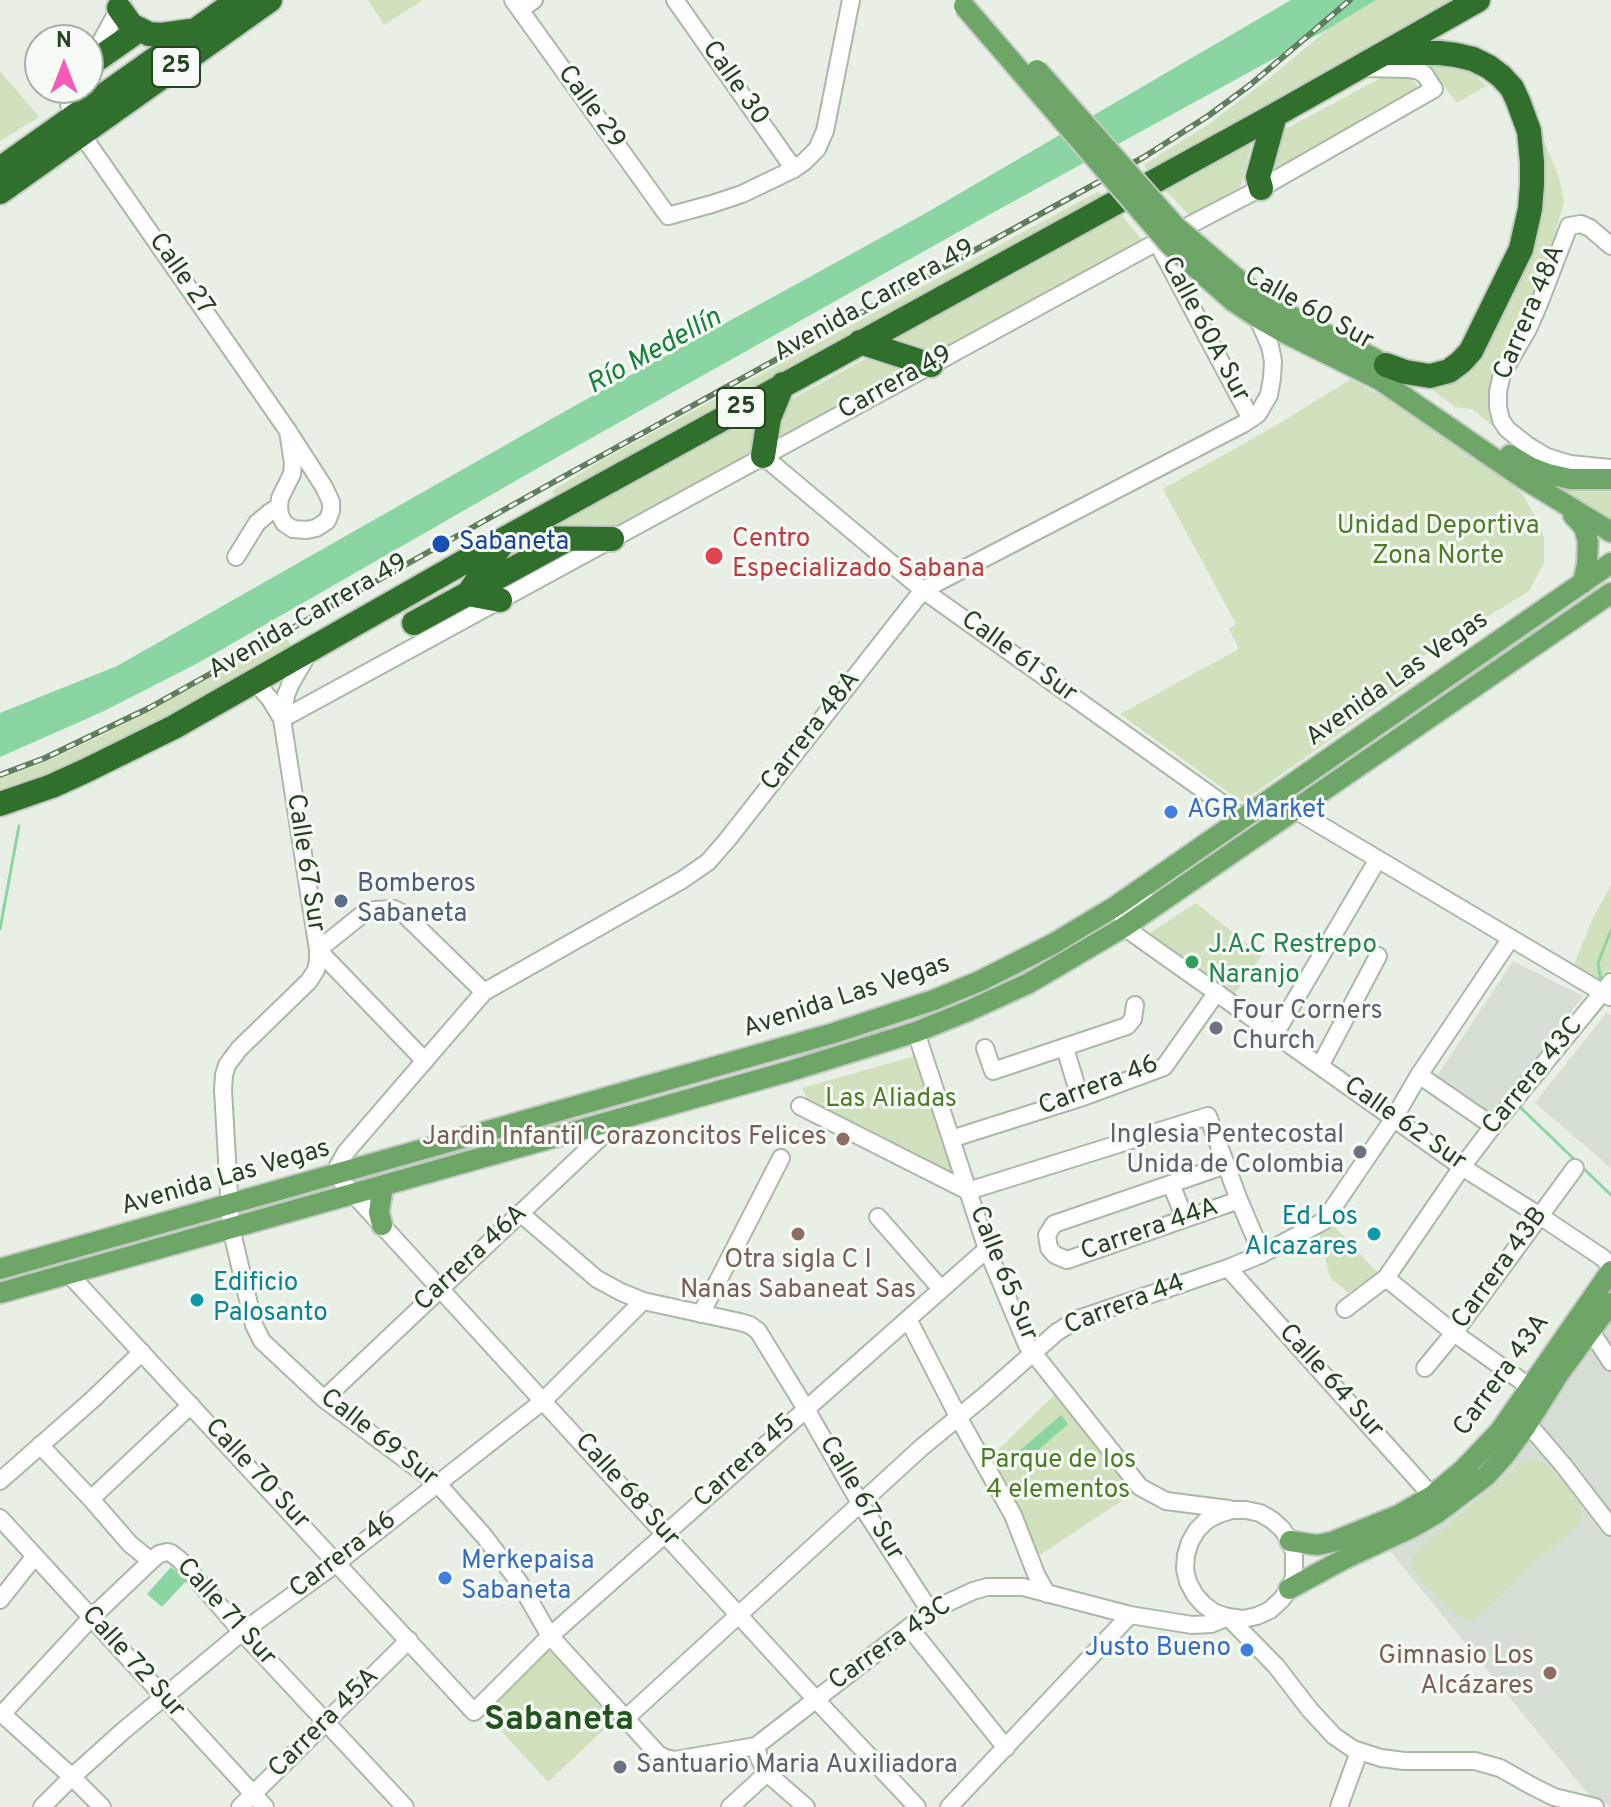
<!DOCTYPE html>
<html>
<head>
<meta charset="utf-8">
<style>
  body { margin:0 }
  #map { position:relative; width:1611px; height:1807px; overflow:hidden; background:#e8efe5; font-family:Overpass,sans-serif }
  canvas { display:block }
  .north { position:absolute; left:24px; top:24px; width:80px; height:80px; box-sizing:border-box; background:#f7fbf6; border:2px solid #a3b1a2; border-radius:50%; rotate:0deg; font-size:22px; font-weight:700; line-height:32px; text-align:center; color:#264223 }
  .north::after { content:''; display:block; margin:auto; width:28px; height:36px; background:#f75ab9; clip-path:polygon(50% 0,100% 100%,50% 72%,0 100%) }
</style>
</head>
<body>
<div id="map">
<canvas width="1611" height="1807"></canvas>
<div class="north">N</div>
</div>
<script>
const context = document.querySelector('canvas').getContext('2d');
context.lineJoin = 'round';
function fill(path, color) {
  context.fillStyle = color;
  context.fill(path, 'evenodd');
}
function toPath(rows) {
  const path = new Path2D();
  for (const r of rows) {
    path.moveTo(r[0], r[1]);
    for (let i = 2; i < r.length; i += 2) path.lineTo(r[i], r[i + 1]);
  }
  return path;
}
function strokePath(path, color, width, dash) {
  context.strokeStyle = color;
  context.lineWidth = width;
  context.lineCap = dash ? 'butt' : 'round';
  context.setLineDash(dash || []);
  context.stroke(path);
}
function drawText(font, color, halo, rows, align = 'center') {
  context.font = font + ' Overpass,sans-serif';
  context.lineWidth = 6;
  context.setLineDash([]);
  context.textBaseline = 'middle';
  context.strokeStyle = halo;
  context.fillStyle = color;
  for (const [text, x, y, turn = 0] of rows) {
    context.save();
    context.translate(x, y);
    context.rotate((+turn || 0) * Math.PI / 180);
    context.textAlign = isNaN(turn) ? turn : align;
    if (halo) context.strokeText(text, 0, 0);
    context.fillText(text, 0, 0);
    context.restore();
  }
}
fill(toPath([
  [1513,961,1583,996,1494,1116,1437,1076],
  [1606,1013,1611,1015,1611,1168,1535,1103],
  [1611,1317,1611,1512,1535,1419],
  [1531,1438,1611,1538,1611,1807,1589,1795,1390,1551,1434,1529,1473,1502,1501,1476]
]), '#d6dfd3');
fill(toPath([
  [368,0,423,0,384,25],
  [1376,0,1457,0,1151,175,1144,165,1209,124,1272,76,1328,29],
  [1449,64,1472,72,1486,86,1457,103,1434,72,1415,65],
  [0,71,39,117,0,141],
  [1408,74,1418,87,1269,173,1276,134,1381,78,1391,75],
  [1536,121,1559,178,1564,202,1544,270,1516,334,1497,366,1491,386,1492,403,1498,421,1492,426,1472,409,1455,407,1422,382,1436,382,1510,292],
  [1252,141,1241,186,1191,217,1163,188],
  [1099,191,1103,198,712,414,555,497,552,491,599,462],
  [1118,211,1143,241,938,356,884,343],
  [874,354,916,366,774,444,783,411,790,400],
  [1351,379,1385,398,1508,481,1523,495,1537,520,1544,538,1544,563,1529,591,1404,668,1411,683,1242,802,1120,714,1239,649,1229,629,1236,624,1163,489,1275,426],
  [764,408,757,455,611,534,535,532],
  [1531,473,1585,488,1611,490,1611,520,1609,521],
  [286,637,292,648,150,729,66,768,0,793,0,779,47,761,101,736],
  [1611,885,1611,969,1600,983,1573,967,1593,918],
  [1196,903,1262,956,1231,999,1150,933],
  [915,1056,954,1176,808,1101,802,1088],
  [1332,1224,1378,1273,1348,1293,1330,1277,1319,1232],
  [1057,1392,1135,1492,1040,1555,988,1460],
  [1534,1460,1542,1462,1553,1470,1578,1500,1582,1516,1578,1523,1474,1620,1468,1620,1457,1614,1423,1583,1412,1568,1414,1557,1418,1551,1522,1462],
  [546,1647,615,1719,548,1782,482,1710]
]), '#d1e0bd');
fill(toPath([
  [1291,0,1376,0,1328,29,985,217,538,468,200,662,102,712,0,757,0,713,117,666,576,405,926,213],
  [1061,1415,1068,1424,1025,1462,1017,1453],
  [171,1567,187,1580,162,1607,147,1594]
]), '#8bd5a2');
strokePath(toPath([
  [0,929,19,826],
  [1601,983,1598,963,1611,930],
  [1519,1106,1577,1162],
  [1582,1167,1611,1195]
]), '#8bd5a2', 3);
const minor = toPath([
  [513,0,668,216,712,204,742,194,794,169,804,162,817,149,825,131,851,0],
  [675,0,794,169],
  [520,10,534,0],
  [91,60,122,3],
  [75,88,69,103,71,119,288,431],
  [1157,242,1251,419],
  [1611,246,1590,228,1581,224,1569,226,1539,304,1528,329,1502,374,1498,392,1498,407,1501,420,1507,429,1527,445,1547,457,1570,464,1611,468],
  [288,431,324,487,331,502,331,511,327,521,316,528,307,530,293,529,284,523,280,515,279,507,280,498,292,474,293,463,288,431],
  [763,456,923,590,1244,819],
  [236,557,257,523,270,512,279,507],
  [308,654,290,685,286,695,282,719,318,950,318,961,316,970,309,981,239,1049,227,1065,224,1075,223,1090,231,1228,254,1325,262,1341,324,1399,437,1483,484,1536,519,1582,550,1636,658,1754,665,1758,675,1760,756,1746,930,1611,973,1591,987,1587,1023,1587,1130,1615,1192,1625,1211,1624,1228,1617,1243,1619,1257,1616,1270,1610,1281,1600,1289,1589,1294,1577,1294,1553,1290,1541,1282,1529,1272,1520,1260,1513,1246,1510,1232,1510,1219,1514,1207,1520,1197,1530,1190,1542,1186,1555,1185,1569,1188,1582,1195,1595,1204,1605,1215,1613,1228,1617,1276,1666,1310,1710,1334,1736,1353,1749,1381,1758,1404,1761,1475,1761,1500,1768,1532,1786,1554,1797,1595,1807],
  [254,681,270,699,282,719],
  [282,719,1157,242,1261,188,1434,89,1425,75,1419,71,1409,69,1363,68],
  [1275,798,1610,997],
  [1144,896,1136,902,1124,916,1123,921,1124,927,1462,1167,1540,1216,1603,1258,1611,1267],
  [318,950,364,913,374,910,394,909,404,914,484,992],
  [318,950,425,1061],
  [916,1032,987,1249,1027,1345,1140,1487,1166,1501,1229,1509],
  [1275,1034,1378,859],
  [985,1048,993,1071,1127,1026,1133,1019,1135,1005],
  [1065,1048,1080,1098],
  [1320,1066,1378,956],
  [1419,1075,1493,1126],
  [800,1106,968,1191,1208,1116,1239,1200,1262,1254],
  [951,1139,1080,1098,1164,1067,1217,992],
  [1226,1165,1054,1224,1047,1235,1049,1248,1055,1255,1067,1260,1239,1200],
  [1171,1184,1185,1219],
  [520,1213,597,1279,621,1292,643,1301,740,1322,750,1325,758,1331,806,1409,860,1503,930,1611],
  [878,1217,941,1289],
  [1228,1268,1432,1496],
  [69,1274,474,1712,550,1636,987,1249],
  [1386,1278,1454,1333,1530,1387],
  [1345,1309,1386,1278,1462,1167,1493,1126,1611,982],
  [701,1314,781,1158],
  [908,1319,962,1424,1013,1515,1036,1574,1047,1594],
  [1589,1333,1596,1339,1611,1362],
  [1425,1368,1454,1333,1575,1168],
  [324,1399,619,1120],
  [1526,1426,1535,1432,1564,1466,1611,1527],
  [40,1445,91,1499,130,1544,151,1561],
  [0,1481,92,1400,142,1352],
  [91,1499,191,1405],
  [0,1518,265,1807],
  [0,1600,35,1556],
  [909,1627,1006,1748],
  [0,1712,72,1777,102,1807],
  [2,1714,91,1618,151,1561,159,1554,167,1552,171,1553,180,1560,242,1632,405,1807],
  [625,1719,922,1447,983,1397,1057,1332,1078,1319,1228,1268,1262,1254,1324,1221,1394,1118,1419,1075,1511,938],
  [756,1746,759,1758,767,1773,806,1807],
  [42,1807,72,1777,123,1731,242,1632,337,1563,543,1401,643,1301],
  [240,1807,409,1640],
  [730,1807,767,1773],
  [917,1807,820,1704,336,1175,338,1166,346,1152,484,992,682,880,708,862,728,839,923,590,1243,424,1258,414,1269,395,1272,378,1273,361,1270,346,1257,317],
  [949,1807,1130,1615],
  [1339,1807,1359,1752]
]);
const major = toPath([
  [1242,283,1270,305,1287,314,1373,358,1397,373],
  [1233,301,1257,317,1283,332,1380,380,1524,479,1611,532],
  [1510,455,1530,467,1548,474,1570,479,1611,479],
  [1573,515,1584,527,1588,542,1587,564,1583,583],
  [382,1225,379,1212,383,1186],
  [0,1269,834,1033,934,1000,980,981,1053,944,1116,906,1611,563],
  [0,1293,790,1071,916,1032,968,1011,1029,983,1124,927,1611,593],
  [1290,1541,1317,1545,1332,1542,1399,1515,1432,1496,1464,1469,1500,1431,1611,1271],
  [1289,1589,1344,1559,1411,1528,1437,1513,1486,1476,1504,1456,1526,1426,1560,1372,1611,1303]
]);
const highway = toPath([
  [119,8,131,25,149,34,161,35,190,31],
  [89,65,139,30],
  [0,169,238,0],
  [1261,188,1258,177,1275,115],
  [0,192,270,0],
  [860,342,931,365],
  [1386,365,1405,372,1430,376,1449,371,1461,362,1471,351,1521,249,1530,209,1532,184,1532,162,1529,131,1518,101,1512,88,1501,76,1489,67,1473,59,1456,55,1440,53,1387,53],
  [763,456,769,418,783,384],
  [500,600,468,594,506,538,612,539],
  [414,623,566,540],
  [0,804,52,786,85,771,174,727,506,538,1275,115,1478,0]
]);
strokePath(minor, '#aab8a7', 20);
strokePath(major, '#c2cac1', 24);
strokePath(highway, '#c2cac1', 28);
strokePath(minor, '#fff', 16);
strokePath(major, '#6ea668', 20);
strokePath(highway, '#316f2d', 24);
const rail = toPath([
  [0,775,45,758,149,708,552,483,1144,157,1208,116,1250,85,1350,0]
]);
strokePath(rail, '#617d5e', 6);
strokePath(rail, '#f7fbf6', 3, [9]);
const majorBridge = toPath([
  [964,6,1170,245,1233,301],
  [1037,70,1176,227,1242,283]
]);
strokePath(majorBridge, '#c2cac1', 24, []);
strokePath(majorBridge, '#6ea668', 20);
for (const [x, y, r, color] of [
  [441,544,10,"#1a4fb4"],
  [714,556,10,"#e0444e"],
  [1171,812,8,"#3f7fe0"],
  [341,901,8,"#5c6f8a"],
  [1192,962,8,"#2e9e5b"],
  [1216,1028,8,"#6b7280"],
  [843,1139,8,"#8d6e63"],
  [1360,1152,8,"#6b7280"],
  [798,1234,8,"#8d6e63"],
  [1374,1234,8,"#0f9aa8"],
  [197,1300,8,"#0f9aa8"],
  [445,1578,8,"#3f7fe0"],
  [1247,1650,8,"#3f7fe0"],
  [1550,1673,8,"#8d6e63"],
  [620,1767,8,"#6b7280"]
]) {
  const dot = new Path2D();
  dot.arc(x, y, r, 0, 2 * Math.PI);
  context.fillStyle = color;
  context.fill(dot);
  strokePath(dot, '#f7fbf6', 3);
}
for (const [x, y, w] of [
  [176,67,48],
  [741,408,48]
]) {
  const box = new Path2D();
  box.roundRect(x - w / 2, y - 20, w, 40, 6);
  context.fillStyle = '#f7fbf6';
  context.fill(box);
  strokePath(box, '#264223', 2);
}
drawText('bold 24px', '#264223', null, [
  ["25",176,67],
  ["25",741,408]
]);
drawText('26px', '#264223', '#f7fbf6', [
  ["Calle 30",734,84,55],
  ["Calle 29",590,108,54],
  ["Calle 27",180,275,55],
  ["Avenida Carrera 49",875,302,-29],
  ["Calle 60 Sur",1308,310,29],
  ["Carrera 48A",1531,313,-67],
  ["Calle 60A Sur",1204,330,62],
  ["Carrera 49",896,384,-29],
  ["Avenida Carrera 49",309,618,-30],
  ["Calle 61 Sur",1018,658,36],
  ["Avenida Las Vegas",1398,680,-35],
  ["Carrera 48A",812,732,-52],
  ["Calle 67 Sur",304,863,81],
  ["Avenida Las Vegas",847,998,-18],
  ["Carrera 43C",1534,1077,-51],
  ["Carrera 46",1099,1087,-21],
  ["Calle 62 Sur",1404,1125,35],
  ["Avenida Las Vegas",226,1179,-16],
  ["Carrera 44A",1150,1231,-19],
  ["Carrera 46A",472,1259,-43],
  ["Carrera 43B",1501,1269,-54],
  ["Calle 65 Sur",1002,1274,68],
  ["Carrera 44",1125,1306,-21],
  ["Carrera 43A",1503,1376,-54],
  ["Calle 64 Sur",1330,1382,48],
  ["Calle 69 Sur",378,1439,38],
  ["Carrera 45",746,1462,-42],
  ["Calle 70 Sur",256,1475,47],
  ["Calle 68 Sur",626,1491,48],
  ["Calle 67 Sur",860,1499,59],
  ["Carrera 46",344,1556,-37],
  ["Calle 71 Sur",225,1613,48],
  ["Carrera 43C",891,1645,-35],
  ["Calle 72 Sur",132,1663,48],
  ["Carrera 45A",325,1724,-45]
]);
drawText('26px', '#4f7b2b', '#f7fbf6', [
  ["Unidad Deportiva",1438,528],
  ["Zona Norte",1438,558],
  ["Las Aliadas",891,1101],
  ["Parque de los",1058,1462],
  ["4 elementos",1058,1492]
]);
drawText('26px', '#be3a42', '#f7fbf6', [
  ["Centro",732,541],
  ["Especializado Sabana",732,571]
], 'left');
drawText('26px', '#164399', '#f7fbf6', [
  ["Sabaneta",459,544]
], 'left');
drawText('26px', '#366cbe', '#f7fbf6', [
  ["AGR Market",1187,812],
  ["Merkepaisa",461,1563],
  ["Sabaneta",461,1593],
  ["Justo Bueno",1231,1650,"right"]
], 'left');
drawText('26px', '#4e5e75', '#f7fbf6', [
  ["Bomberos",357,886],
  ["Sabaneta",357,916]
], 'left');
drawText('26px', '#27864d', '#f7fbf6', [
  ["J.A.C Restrepo",1208,947],
  ["Naranjo",1208,977]
], 'left');
drawText('26px', '#5b616d', '#f7fbf6', [
  ["Four Corners",1232,1013],
  ["Church",1232,1043],
  ["Inglesia Pentecostal",1344,1137,"right"],
  ["Unida de Colombia",1344,1167,"right"],
  ["Santuario Maria Auxiliadora",636,1767]
], 'left');
drawText('26px', '#785e54', '#f7fbf6', [
  ["Jardin Infantil Corazoncitos Felices",827,1139],
  ["Otra sigla C I",798,1262,"center"],
  ["Nanas Sabaneat Sas",798,1292,"center"],
  ["Gimnasio Los",1534,1658],
  ["Alcázares",1534,1688]
], 'right');
drawText('26px', '#0d838f', '#f7fbf6', [
  ["Ed Los",1358,1219],
  ["Alcazares",1358,1249],
  ["Edificio",213,1285,"left"],
  ["Palosanto",213,1315,"left"]
], 'right');
drawText('italic 28px', '#19813b', '#f7fbf6', [
  ["Río Medellín",655,353,-29]
]);
drawText('bold 34px', '#22551d', '#f7fbf6', [
  ["Sabaneta",559,1722]
]);
</script>
</body>
</html>
